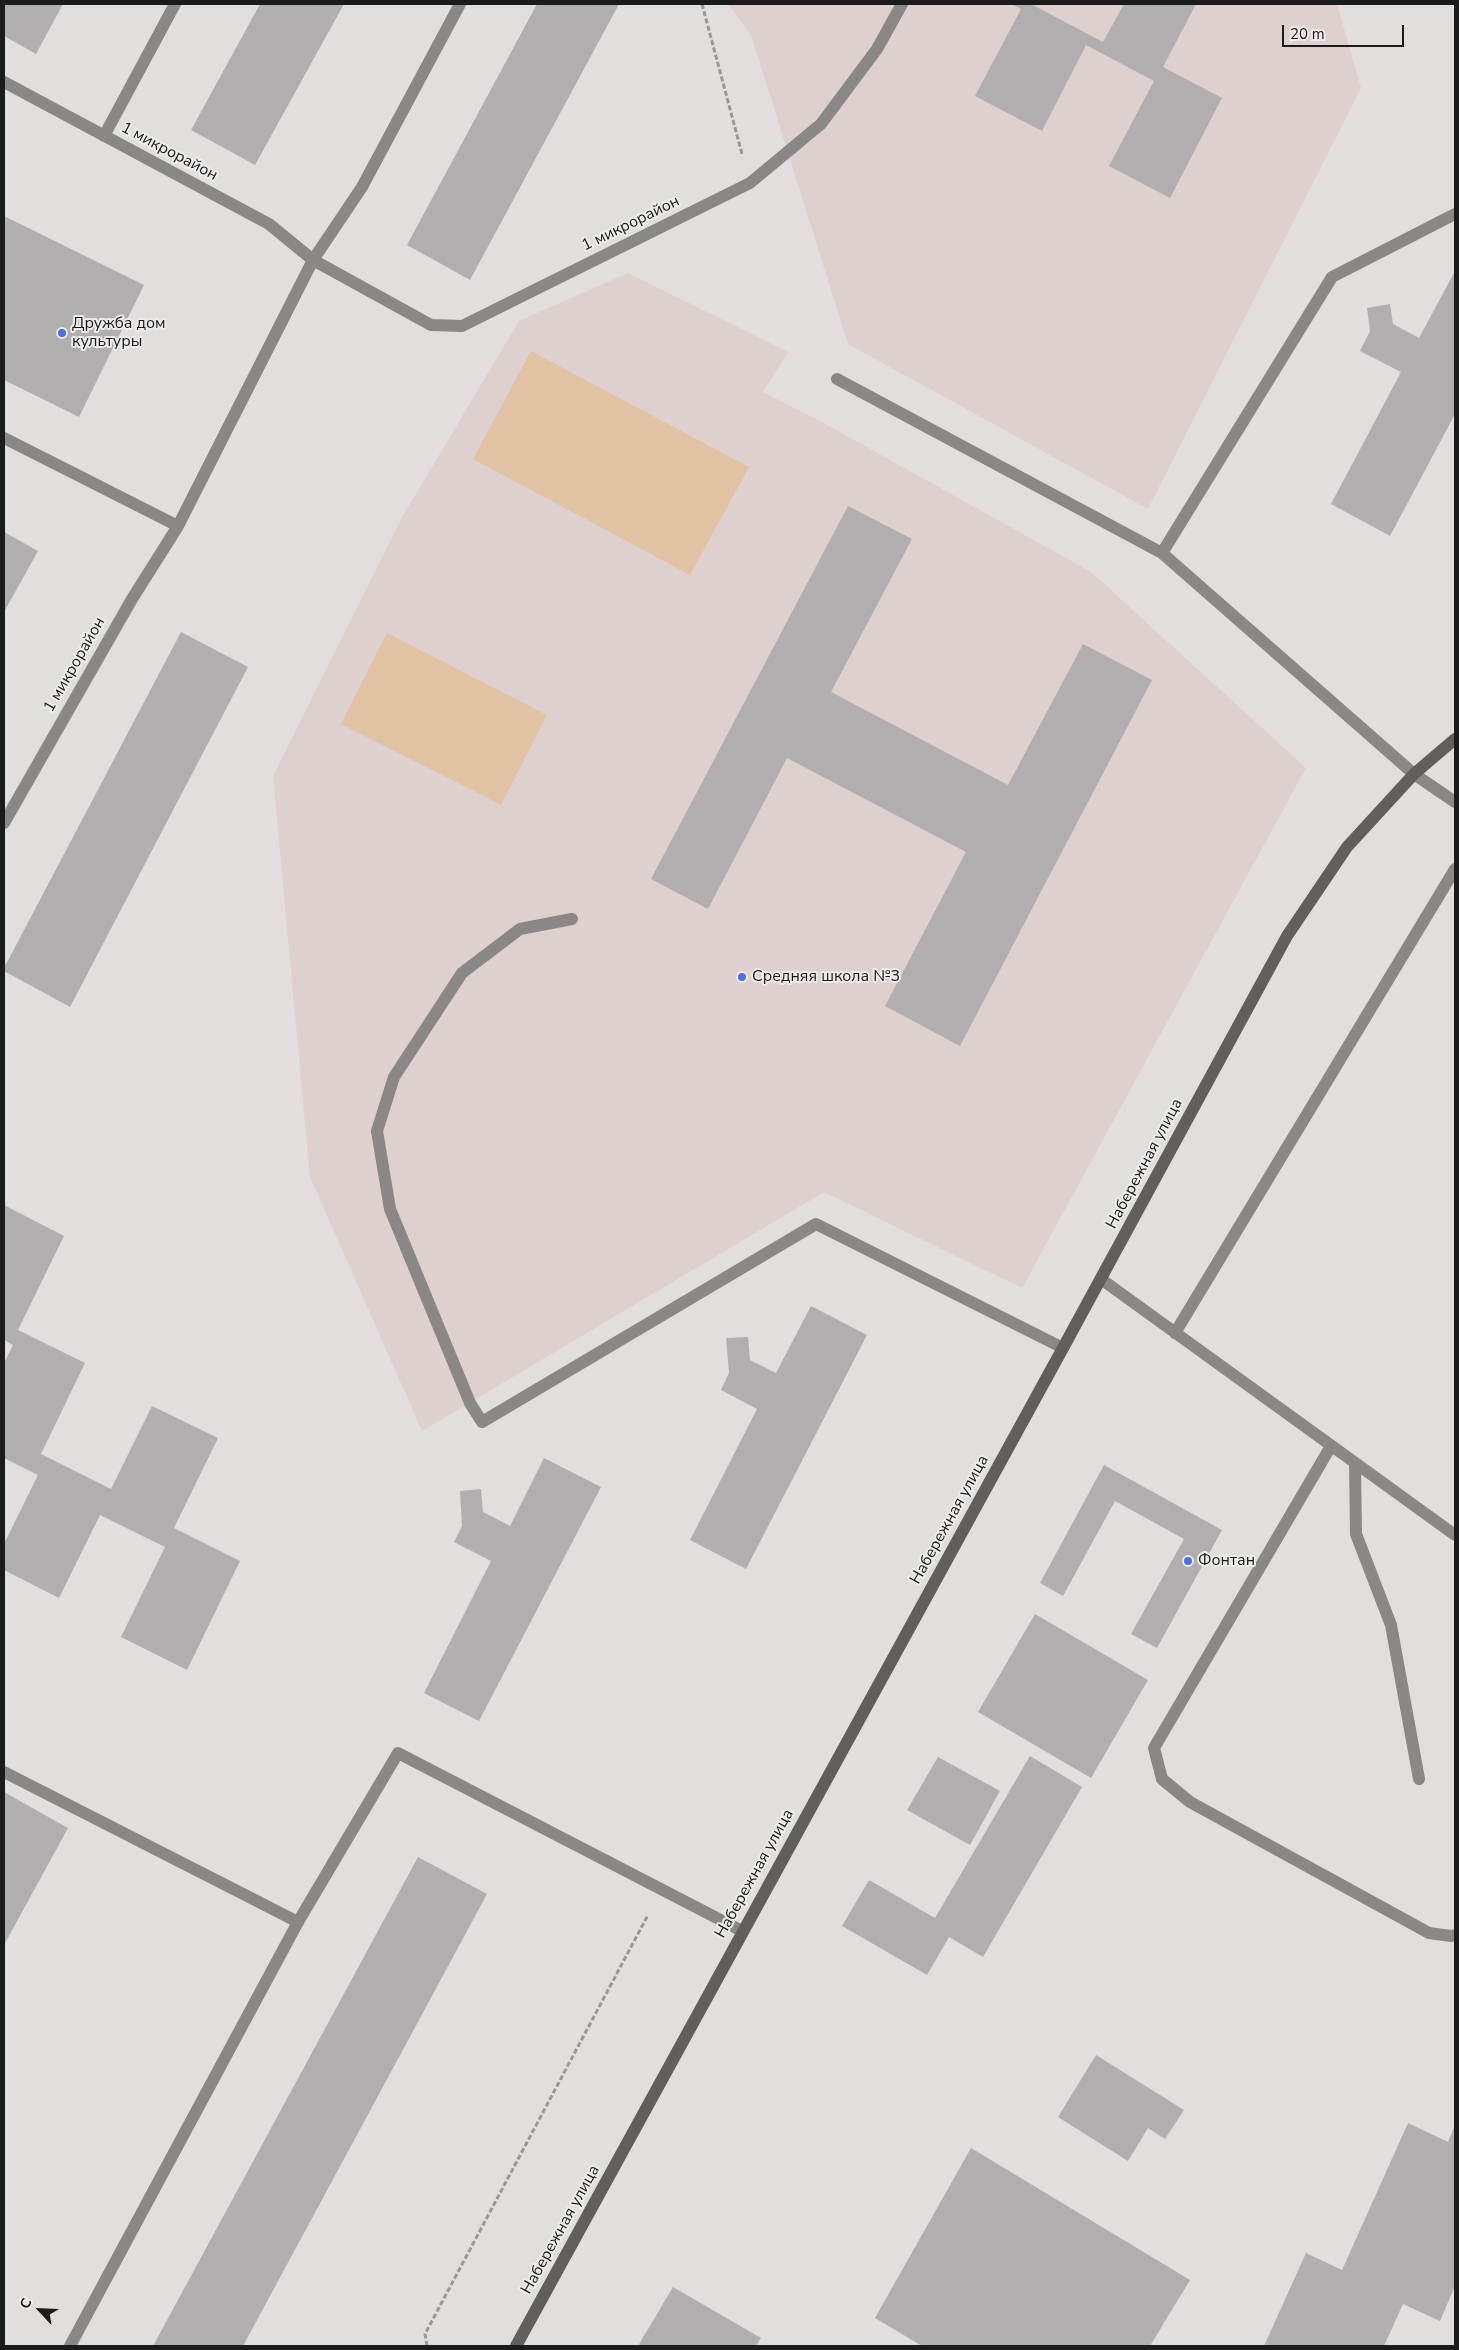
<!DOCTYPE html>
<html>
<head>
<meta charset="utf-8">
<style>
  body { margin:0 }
  #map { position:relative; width:1459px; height:2350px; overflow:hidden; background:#e2dede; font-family:"Nunito Sans",sans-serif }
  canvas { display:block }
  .frame { position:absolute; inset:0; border:5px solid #1c1b1b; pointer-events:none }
  .north { position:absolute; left:15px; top:2285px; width:50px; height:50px; -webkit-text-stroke:4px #efebeb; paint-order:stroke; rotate:295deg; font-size:14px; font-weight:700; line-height:20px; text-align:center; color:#1c1b1b }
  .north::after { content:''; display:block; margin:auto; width:18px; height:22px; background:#1c1b1b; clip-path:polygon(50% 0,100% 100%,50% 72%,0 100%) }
  .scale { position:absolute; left:1282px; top:25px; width:122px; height:22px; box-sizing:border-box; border:2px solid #1c1b1b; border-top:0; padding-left:6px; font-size:15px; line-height:18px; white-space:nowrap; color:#1c1b1b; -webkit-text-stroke:4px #efebeb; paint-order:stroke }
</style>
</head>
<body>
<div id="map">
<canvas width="1459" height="2350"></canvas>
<div class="frame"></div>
<div class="north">С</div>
<div class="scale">20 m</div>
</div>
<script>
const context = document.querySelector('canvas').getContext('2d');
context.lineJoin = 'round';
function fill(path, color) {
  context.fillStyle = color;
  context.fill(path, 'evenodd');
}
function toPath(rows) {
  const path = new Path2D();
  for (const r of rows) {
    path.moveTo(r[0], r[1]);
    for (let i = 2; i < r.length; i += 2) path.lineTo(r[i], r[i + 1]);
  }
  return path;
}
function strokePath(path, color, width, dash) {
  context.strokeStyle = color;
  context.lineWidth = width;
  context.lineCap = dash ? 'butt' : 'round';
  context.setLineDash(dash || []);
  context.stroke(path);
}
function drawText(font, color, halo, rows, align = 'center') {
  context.font = font + ' "Nunito Sans",sans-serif';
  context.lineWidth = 4;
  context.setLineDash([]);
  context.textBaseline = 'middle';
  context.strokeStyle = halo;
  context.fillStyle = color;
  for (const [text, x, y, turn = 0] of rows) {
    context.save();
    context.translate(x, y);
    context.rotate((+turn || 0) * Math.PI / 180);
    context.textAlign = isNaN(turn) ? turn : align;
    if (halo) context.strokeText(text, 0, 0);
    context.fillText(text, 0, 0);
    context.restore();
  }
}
fill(toPath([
  [728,4,1337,4,1361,88,1148,509,848,344,751,35],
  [628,273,788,352,763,392,820,421,1091,572,1306,768,1022,1288,824,1192,422,1431,310,1177,273,776,401,519,519,321]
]), '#ddd0cf');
fill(toPath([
  [531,351,749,467,690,575,473,459],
  [387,633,547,715,501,805,341,724]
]), '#e2c2a5');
fill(toPath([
  [4,4,63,4,36,54,4,36],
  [260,4,344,4,255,165,191,130],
  [537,4,619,4,470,280,407,245],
  [1011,4,1031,4,1103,42,1124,4,1196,4,1163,67,1222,98,1170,198,1109,166,1154,81,1086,45,1042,131,975,96,1021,9],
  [4,216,144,285,79,417,4,380],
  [1455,271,1455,414,1390,536,1331,504,1401,372,1360,351,1370,331,1367,308,1390,304,1393,324,1419,338],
  [848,506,912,539,831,692,1008,785,1083,644,1152,680,960,1046,885,1006,966,852,787,758,708,909,651,879],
  [4,532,38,551,4,612],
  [181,632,248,667,70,1007,4,971,4,968],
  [4,1205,64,1236,18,1330,85,1363,41,1454,111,1489,152,1406,218,1438,174,1528,240,1561,187,1670,121,1637,165,1547,100,1515,59,1598,4,1570,4,1544,38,1475,4,1458,4,1363,13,1345,4,1340],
  [811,1306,867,1335,746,1569,690,1540,757,1409,721,1390,729,1373,726,1338,748,1337,750,1360,776,1373],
  [544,1458,601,1487,479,1721,424,1693,491,1561,454,1542,462,1526,460,1491,481,1489,483,1512,510,1526],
  [1104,1465,1222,1530,1157,1648,1131,1634,1184,1539,1115,1501,1063,1596,1040,1583],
  [1035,1614,1148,1680,1091,1778,978,1712],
  [1030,1756,1082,1787,983,1957,949,1937,927,1975,842,1926,869,1880,935,1918],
  [938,1757,1000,1791,970,1845,907,1810],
  [4,1792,68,1828,4,1945],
  [418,1857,487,1894,243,2346,153,2346],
  [1096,2055,1184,2110,1165,2139,1148,2128,1128,2161,1058,2117],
  [1408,2123,1448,2142,1455,2125,1455,2286,1440,2321,1403,2304,1384,2346,1264,2346,1306,2253,1342,2270],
  [971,2148,1190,2280,1150,2346,922,2346,875,2318],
  [673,2287,761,2338,756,2346,638,2346]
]), '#b1aeaf');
strokePath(toPath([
  [702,4,742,154],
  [427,2346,425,2334,648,1915]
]), '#9a9797', 3, [5, 2.5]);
strokePath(toPath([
  [4,82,269,224,313,260,431,325,462,326,750,183,821,124,877,49,902,4],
  [104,136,175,4],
  [1455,214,1332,277,1162,553,1414,774,1455,802],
  [837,379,1162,553],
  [4,438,178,526],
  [4,823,132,599,178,526,313,260,362,187,460,4],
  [572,919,520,929,462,973,394,1077,377,1131,390,1209,470,1403,482,1422,816,1224,1063,1348],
  [1101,1279,1455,1535],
  [1175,1333,1455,869],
  [1331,1446,1154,1748,1162,1779,1190,1802,1429,1933,1451,1936,1455,1935],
  [1355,1464,1356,1534,1391,1625,1419,1779],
  [70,2346,298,1922]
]), '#898887', 12);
strokePath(toPath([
  [4,1772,298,1922,398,1753,742,1931]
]), '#898887', 12);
strokePath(toPath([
  [516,2346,1063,1348,1287,936,1347,847,1414,774,1455,739]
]), '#615f5e', 12);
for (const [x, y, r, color] of [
  [62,333,5,"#506de1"],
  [742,977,5,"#506de1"],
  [1188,1561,5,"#506de1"]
]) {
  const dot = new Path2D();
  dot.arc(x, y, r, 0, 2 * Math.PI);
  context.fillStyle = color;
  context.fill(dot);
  strokePath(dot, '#efebeb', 2);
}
drawText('16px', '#1c1b1b', '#efebeb', [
  ["1 микрорайон",169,152,28],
  ["1 микрорайон",631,224,-26],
  ["1 микрорайон",75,665,-60],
  ["Набережная улица",1145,1164,-62],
  ["Набережная улица",950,1520,-61],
  ["Набережная улица",755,1874,-61],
  ["Набережная улица",561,2230,-61]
]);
drawText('16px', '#1c1b1b', '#efebeb', [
  ["Дружба дом",72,324],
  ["культуры",72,342],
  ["Средняя школа №3",752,977],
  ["Фонтан",1198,1561]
], 'left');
</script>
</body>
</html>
